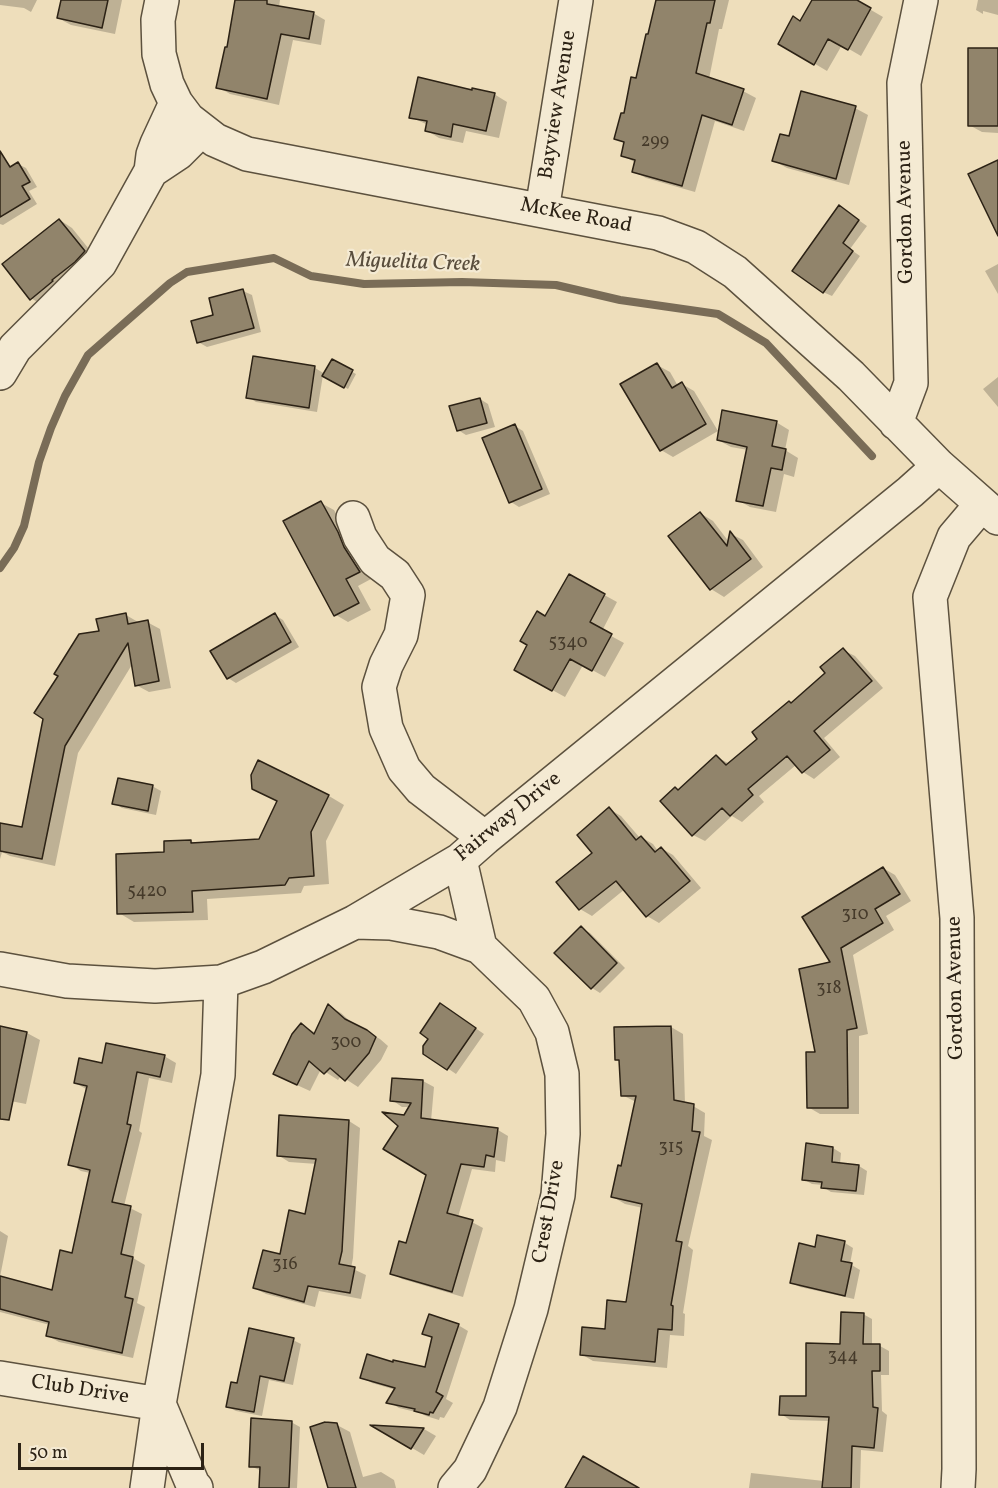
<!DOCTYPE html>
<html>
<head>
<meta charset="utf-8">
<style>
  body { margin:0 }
  #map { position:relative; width:998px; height:1488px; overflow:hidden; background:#eedebb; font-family:Vollkorn,serif }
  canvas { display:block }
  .scale { position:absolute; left:18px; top:1443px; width:186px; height:27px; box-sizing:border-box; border:3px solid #2c2215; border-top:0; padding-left:8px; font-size:18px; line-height:21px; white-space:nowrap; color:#2c2215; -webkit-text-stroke:4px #f4ead3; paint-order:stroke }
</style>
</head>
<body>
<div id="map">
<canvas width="998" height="1488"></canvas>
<div class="scale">50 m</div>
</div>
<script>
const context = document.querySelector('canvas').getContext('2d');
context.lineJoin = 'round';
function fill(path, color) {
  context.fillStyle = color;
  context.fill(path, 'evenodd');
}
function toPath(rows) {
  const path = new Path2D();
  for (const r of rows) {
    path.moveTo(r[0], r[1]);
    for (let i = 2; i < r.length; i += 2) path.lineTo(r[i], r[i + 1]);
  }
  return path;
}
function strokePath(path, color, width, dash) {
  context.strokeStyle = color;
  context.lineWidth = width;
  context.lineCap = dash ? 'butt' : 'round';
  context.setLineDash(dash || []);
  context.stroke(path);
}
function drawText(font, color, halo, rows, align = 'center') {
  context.font = font + ' Vollkorn,serif';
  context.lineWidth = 4.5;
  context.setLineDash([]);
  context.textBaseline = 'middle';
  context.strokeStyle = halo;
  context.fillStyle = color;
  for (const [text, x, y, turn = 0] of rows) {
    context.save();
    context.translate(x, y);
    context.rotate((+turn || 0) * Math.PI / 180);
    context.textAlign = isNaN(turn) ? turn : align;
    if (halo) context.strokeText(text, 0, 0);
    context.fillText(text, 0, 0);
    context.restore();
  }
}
fill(toPath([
  [0,0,37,0,31,12,24,8,0,5],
  [62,0,122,0,115,34,71,25,58,18],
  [237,0,280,0,279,7,313,13,325,20,321,45,293,40,279,105,230,94,218,87,228,49],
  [657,0,729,0,722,29,719,29,709,79,743,91,756,98,744,131,715,121,695,192,646,178,633,171,636,163,622,155,626,144,616,139,638,80],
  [814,0,854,0,883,17,861,56,842,45,827,71,780,43,801,23],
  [978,0,998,0,998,15,983,11,983,14,976,10],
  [998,50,998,133,982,132,969,125],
  [473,91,494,94,507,102,499,138,466,131,463,143,439,138,426,130,428,125,411,117],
  [855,108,868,115,849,185,787,168,774,161,790,138],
  [18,164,26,168,37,187,29,191,37,204,3,225,0,224,0,174],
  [847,212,867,226,850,249,860,256,832,296,823,292],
  [60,220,72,228,97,259,43,306,31,298],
  [998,264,998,294,985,271],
  [243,291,252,295,261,332,207,347,198,342,215,316],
  [332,361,356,374,348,389,323,375,317,412,256,402,248,397,315,368,325,374],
  [657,365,670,372,678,386,682,384,694,391,718,431,673,457,661,450],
  [998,377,998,407,983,389],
  [480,399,488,404,495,427,466,435,458,430],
  [776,422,789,430,785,450,798,458,794,477,784,474,776,512,750,507,738,500,748,450,731,447,718,440],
  [515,426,523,431,550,494,519,507,511,502],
  [321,503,334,510,351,541,357,556,371,579,358,586,371,610,348,622,336,615],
  [700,513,713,521,729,542,731,534,743,540,763,567,724,597,711,589,670,536],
  [570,576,617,602,602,631,624,643,605,677,583,665,565,697,516,670],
  [126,615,138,622,147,622,160,629,171,688,149,692,136,685,133,663,78,753,55,866,10,856,2,852,0,859,0,834,23,829,101,632],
  [275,615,283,620,299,647,236,683,228,678],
  [843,650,855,656,883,688,824,738,840,757,814,779,803,772,796,765,759,796,764,802,742,822,732,816,705,841,693,835,679,791,717,757,728,763,759,739,827,674],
  [259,762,329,796,344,805,326,841,329,884,304,886,301,893,207,899,208,920,134,922,119,913,166,854,191,841,196,844,260,840,279,802],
  [152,786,161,791,156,815,122,808,114,803],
  [609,809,621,816,640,838,641,837,653,844,658,851,661,848,673,855,701,888,659,923,647,916,625,889,592,916,580,909],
  [883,868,895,875,911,901,886,916,894,930,853,955,868,1034,859,1036,859,1114,820,1114,808,1107,833,964],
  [581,928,590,933,625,968,600,993,592,988],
  [329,1006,341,1013,354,1025,380,1039,388,1046,381,1060,358,1087,341,1076,338,1080,321,1069,310,1091,288,1081,302,1025,316,1033],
  [449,1010,484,1034,456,1074,425,1053],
  [0,1027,27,1033,40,1040,26,1104,0,1099],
  [671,1027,683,1034,685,1104,693,1106,705,1113,704,1136,712,1140,688,1246,693,1250,683,1313,685,1314,684,1336,670,1335,667,1368,593,1361,581,1354,606,1330,627,1303,643,1208,625,1204,613,1197,622,1167,636,1102,622,1095,621,1062,616,1060],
  [164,1056,176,1063,172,1083,149,1078,139,1131,142,1133,124,1206,130,1208,142,1214,133,1258,145,1265,137,1303,145,1307,133,1358,59,1342,48,1336,50,1325,0,1312,0,1277,53,1292,73,1254,90,1173,81,1171,70,1164,88,1090,75,1083,103,1065],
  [393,1079,423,1081,434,1087,431,1121,498,1130,508,1136,505,1162,496,1160,495,1172,472,1169,458,1217,472,1222,483,1228,463,1297,402,1279,392,1273,407,1245,428,1174,405,1117,411,1107,402,1107,392,1100],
  [349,1121,360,1128,353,1258,351,1268,366,1275,361,1299,319,1291,315,1307,266,1294,254,1288,281,1256,306,1215,317,1164,289,1162,278,1155],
  [833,1148,841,1153,840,1164,859,1166,867,1171,864,1195,831,1192,823,1187,823,1185,812,1184,803,1179],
  [0,1231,8,1236,0,1277],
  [818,1237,845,1243,853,1248,850,1264,860,1270,854,1299,800,1287,792,1283,816,1248],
  [863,1314,872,1319,872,1345,880,1346,889,1351,889,1375,881,1375,882,1411,887,1415,883,1452,861,1450,860,1488,749,1488,751,1473,824,1481,830,1421,790,1420,781,1414,808,1398],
  [458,1325,468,1331,446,1399,453,1403,444,1418,440,1417,439,1420,426,1416,420,1413,399,1408,389,1402,396,1390,372,1383,362,1377,394,1363,426,1369,433,1339,424,1334],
  [293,1340,301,1344,293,1385,269,1380,262,1416,236,1411,228,1407,239,1385],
  [291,1422,300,1427,297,1488,261,1488,262,1471,250,1466],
  [337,1425,350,1432,363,1477,381,1472,394,1480,396,1488,330,1488],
  [376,1427,424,1429,436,1436,424,1455]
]), '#0003');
strokePath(toPath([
  [0,568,14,548,24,526,39,462,51,428,65,396,88,355,170,283,187,272,274,258,311,276,364,284,462,282,556,285,620,300,718,314,766,343,872,456]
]), '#796c57', 8);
const building = toPath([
  [61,0,108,0,102,28,57,18,61,0],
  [235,0,267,0,267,4,314,12,309,39,281,34,267,99,216,88,225,47,227,47,235,0],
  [656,0,715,0,710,23,707,23,696,73,744,89,732,125,702,115,682,186,632,172,635,160,621,156,624,142,614,139,621,113,624,113,631,77,636,78,646,34,648,34,656,0],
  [812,0,857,0,871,8,848,50,828,39,814,65,778,44,793,16,800,21,812,0],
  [968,48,998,48,998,126,968,126,968,48],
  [418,77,472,90,472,88,495,93,486,131,453,124,451,137,425,131,427,121,409,118,418,77],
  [801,91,856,106,836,179,772,161,780,134,789,136,801,91],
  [0,151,10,167,18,162,30,182,22,186,30,199,0,217,0,151],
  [998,160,998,236,968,174,998,160],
  [839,205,859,220,843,243,853,251,823,293,792,271,839,205],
  [59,219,85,251,75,262,52,280,53,281,30,300,2,264,59,219],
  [243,289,254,328,197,343,191,321,213,315,209,298,243,289],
  [253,356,315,366,309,408,246,398,253,356],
  [332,359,353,370,344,388,322,376,332,359],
  [657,363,672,388,682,382,706,424,660,451,620,384,657,363],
  [480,398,487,423,457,431,449,406,480,398],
  [722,410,777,421,772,446,786,449,782,470,771,468,763,506,736,501,747,447,717,440,722,410],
  [515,424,542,489,509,503,482,438,515,424],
  [321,501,338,532,344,547,360,572,346,579,359,603,334,616,283,521,321,501],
  [700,512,727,546,730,531,751,559,710,590,668,536,700,512],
  [569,574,605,594,590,622,612,634,592,671,570,659,552,691,514,670,527,645,520,641,537,611,545,616,569,574],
  [126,613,128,624,148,620,159,681,135,686,128,643,65,746,42,859,0,851,0,823,22,827,43,719,34,713,58,676,54,674,79,634,99,631,96,619,126,613],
  [275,613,291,642,227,679,210,651,275,613],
  [843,648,872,681,814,731,830,750,802,773,787,756,748,789,753,795,730,816,722,808,692,836,660,801,675,787,678,790,716,755,726,765,757,739,752,732,789,701,791,703,825,673,820,667,843,648],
  [258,760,329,795,311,832,314,876,289,878,285,885,192,891,193,912,117,914,116,854,164,852,164,841,191,840,191,843,259,839,277,801,252,789,251,775,258,760],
  [118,778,153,785,148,811,112,804,118,778],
  [609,807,636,840,641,836,655,852,661,847,690,881,646,917,616,881,579,910,556,882,592,853,577,835,609,807],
  [883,867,900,894,875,909,883,923,841,948,857,1028,847,1030,848,1108,807,1108,806,1052,815,1052,799,969,830,962,802,917,883,867],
  [581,926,617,963,591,989,554,953,581,926],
  [440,1003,476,1028,447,1070,423,1054,423,1046,428,1039,420,1033,440,1003],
  [328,1004,345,1019,367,1030,376,1037,369,1053,345,1081,330,1068,324,1074,309,1061,297,1085,273,1074,292,1034,301,1023,314,1034,328,1004],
  [0,1026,27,1032,9,1120,0,1119,0,1026],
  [671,1026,674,1100,694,1104,692,1131,700,1132,676,1241,682,1242,671,1305,673,1306,672,1330,658,1329,655,1362,580,1355,582,1327,605,1329,607,1300,626,1302,642,1204,611,1197,618,1165,621,1166,636,1096,621,1096,619,1060,615,1060,614,1027,671,1026],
  [106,1043,165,1055,160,1077,137,1072,127,1124,131,1125,112,1202,131,1206,121,1254,133,1257,125,1297,133,1299,122,1353,46,1336,49,1322,0,1309,0,1276,52,1290,60,1250,72,1253,90,1170,68,1165,87,1086,74,1083,79,1058,102,1063,106,1043],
  [392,1078,423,1080,421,1118,498,1128,494,1157,486,1155,484,1167,461,1164,447,1213,473,1220,452,1292,390,1274,399,1241,406,1243,426,1175,383,1149,398,1126,382,1112,404,1115,411,1103,390,1101,392,1078],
  [279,1115,349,1120,342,1251,339,1264,355,1267,350,1293,308,1286,304,1302,253,1288,263,1250,280,1254,289,1210,305,1214,316,1159,277,1156,279,1115],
  [806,1143,833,1147,832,1162,859,1165,856,1191,821,1188,822,1182,802,1180,806,1143],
  [817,1235,845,1241,841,1261,852,1263,845,1296,790,1283,799,1243,815,1247,817,1235],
  [841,1312,864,1313,863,1344,880,1344,880,1371,872,1371,873,1407,878,1408,874,1448,852,1446,851,1488,822,1488,829,1417,779,1415,780,1396,806,1396,806,1343,840,1344,841,1312],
  [429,1314,459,1324,436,1392,443,1396,433,1413,430,1412,429,1415,414,1411,415,1409,386,1403,395,1388,360,1378,367,1354,393,1362,393,1360,425,1367,432,1337,422,1334,429,1314],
  [249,1328,294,1338,284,1381,260,1376,254,1412,226,1407,231,1382,237,1383,249,1328],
  [251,1418,292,1421,289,1488,259,1488,260,1467,249,1467,251,1418],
  [325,1422,337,1423,356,1488,328,1488,310,1427,325,1422],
  [370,1425,424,1428,411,1449,370,1425],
  [583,1456,639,1488,565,1488,583,1456]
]);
fill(building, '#91846b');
strokePath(building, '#2c2215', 1.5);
const minor = toPath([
  [162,0,158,20,159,54,167,84,176,103,188,119,215,140,247,154,658,233,696,247,735,272,851,376,939,466,998,518],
  [151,171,178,153,201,130],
  [542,210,576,0],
  [0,373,15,348,100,263,151,171,153,155,157,144,176,103],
  [896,423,911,383,904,83,921,0],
  [353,518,360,537,375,560,395,575,408,595,401,635,386,665,379,687,386,728,404,769,421,789,485,838],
  [355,922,391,923,439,932,480,947],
  [0,969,67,981,155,986,221,982,263,967,355,922,460,860,485,838,910,492,939,466],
  [0,1378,159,1404,193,1485,196,1488],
  [147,1488,159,1404,218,1075,221,982],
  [455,1488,470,1470,500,1407,531,1309,558,1195,563,1134,562,1074,552,1032,534,999,480,947,460,860],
  [958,1488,959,1469,957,918,930,597,954,537,982,504]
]);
strokePath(minor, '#5c513e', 36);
strokePath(minor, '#f4ead3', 33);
drawText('18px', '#453a2a', null, [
  ["299",655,143],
  ["5340",568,644],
  ["5420",147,893],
  ["310",855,916],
  ["318",829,990],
  ["300",346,1044],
  ["315",671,1149],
  ["316",285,1266],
  ["344",843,1358]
]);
drawText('21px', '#2c2215', '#f4ead3', [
  ["Bayview Avenue",559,105,-81],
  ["Gordon Avenue",907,212,-91],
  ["McKee Road",576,217,11],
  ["Fairway Drive",509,818,-39],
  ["Gordon Avenue",957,988,-91],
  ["Crest Drive",550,1212,-80],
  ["Club Drive",80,1391,9]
]);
drawText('italic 22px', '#594d3c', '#f4ead3', [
  ["Miguelita Creek",413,264,2]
]);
</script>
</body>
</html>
